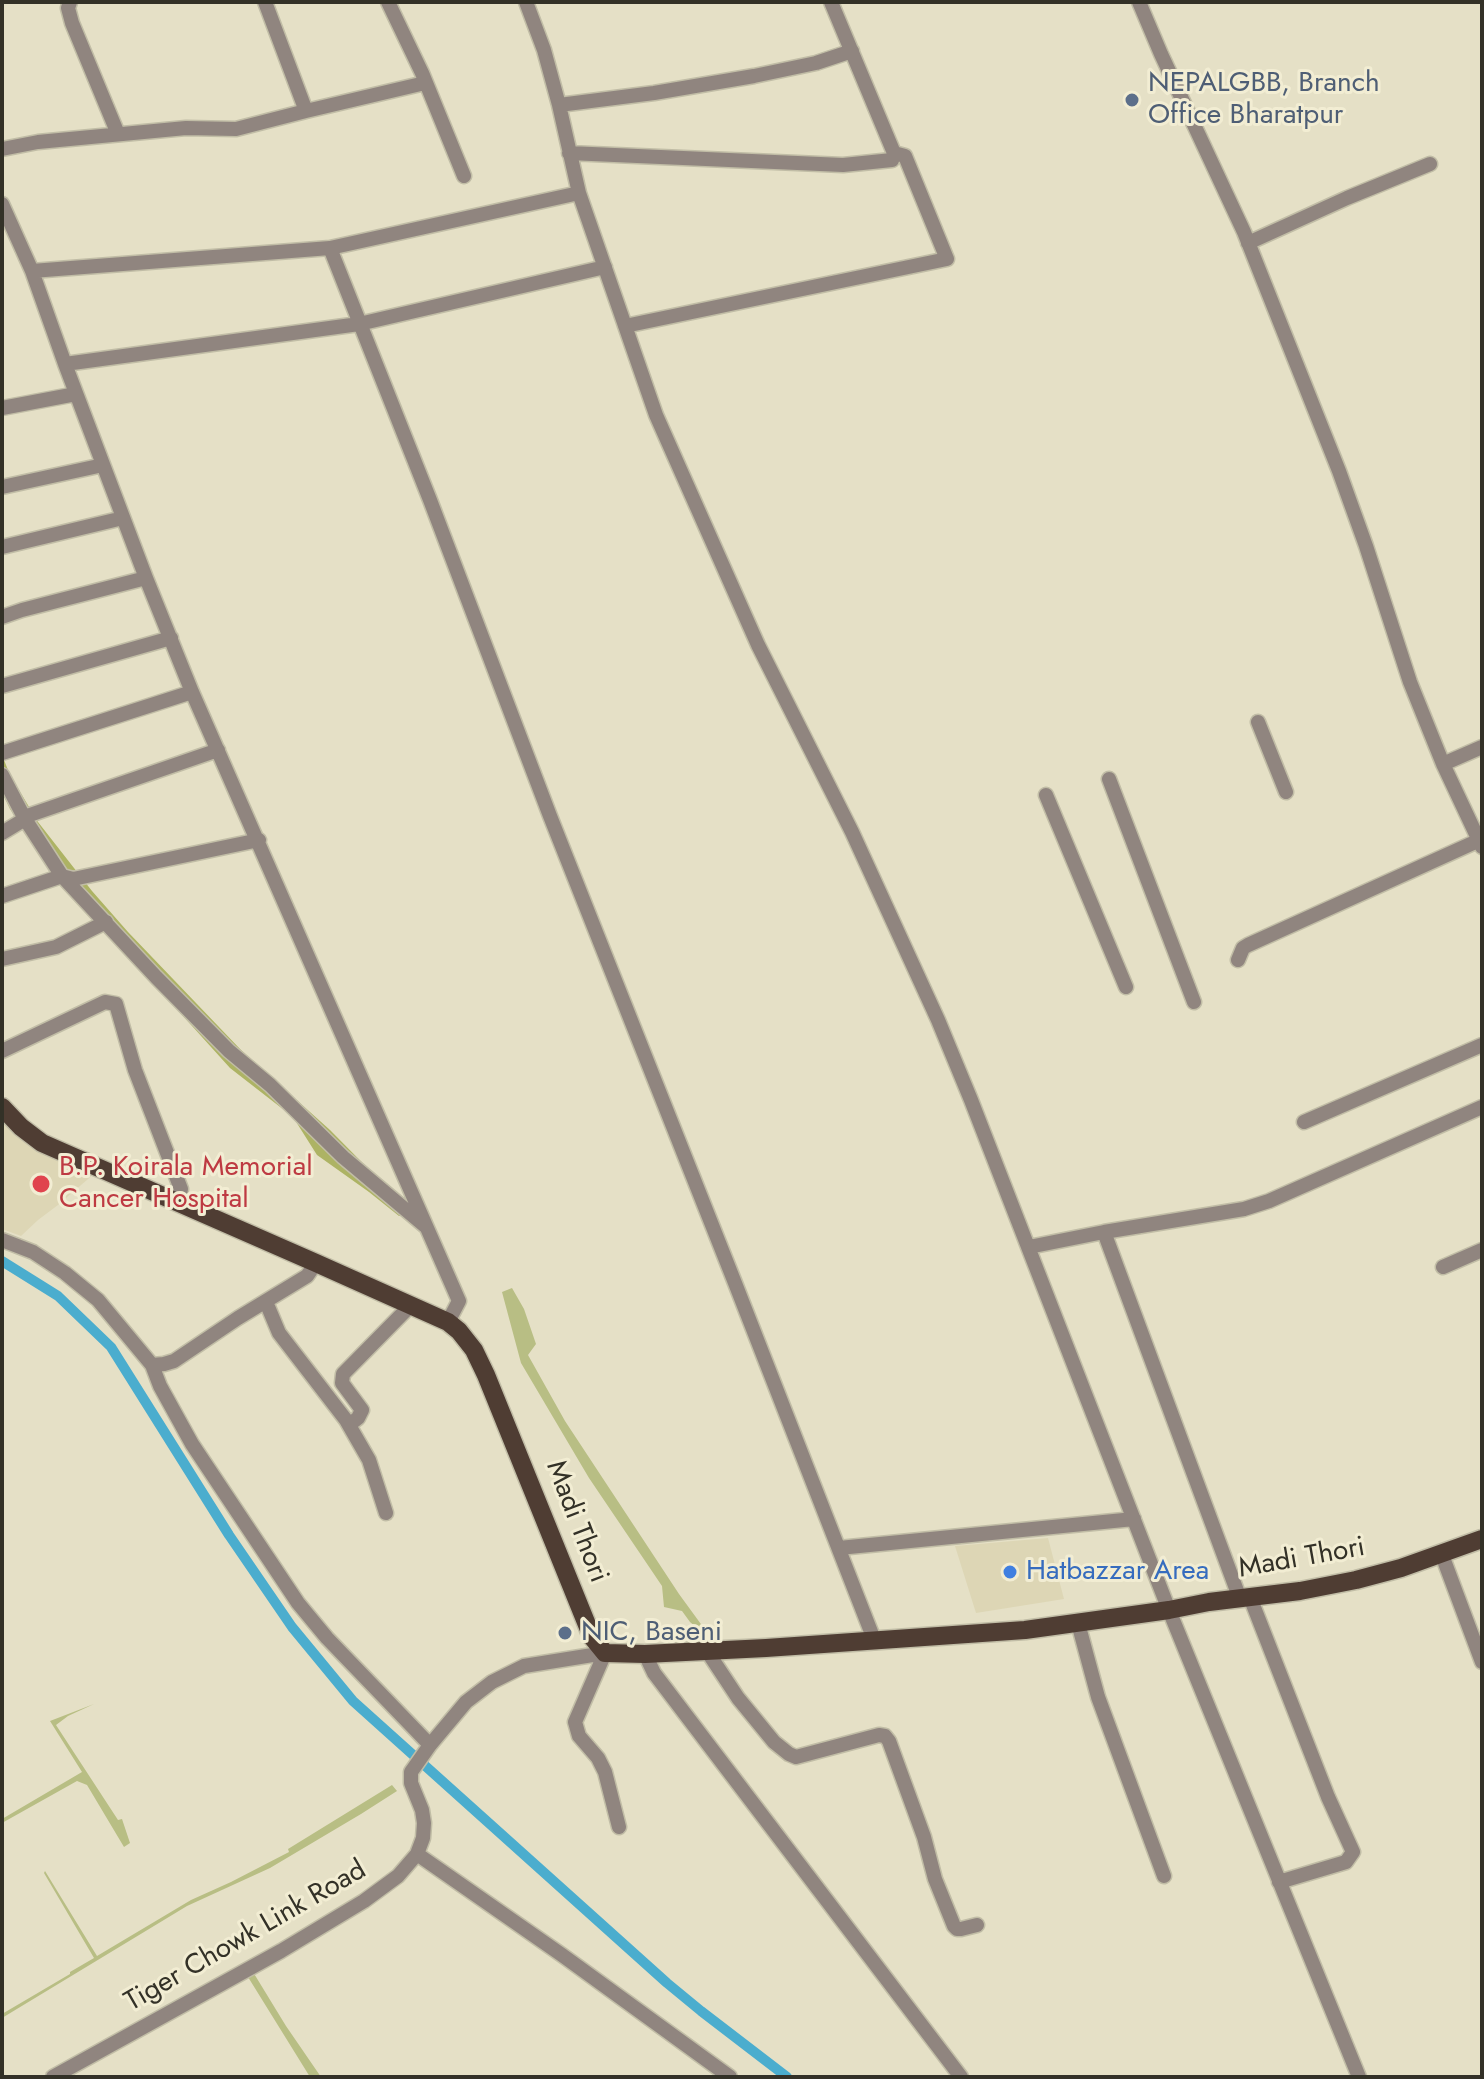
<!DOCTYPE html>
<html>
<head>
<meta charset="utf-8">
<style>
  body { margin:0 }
  #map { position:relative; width:1484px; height:2079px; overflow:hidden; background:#e5e0c6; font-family:Jost,sans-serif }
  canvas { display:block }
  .frame { position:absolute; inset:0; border:4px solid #333127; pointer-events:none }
</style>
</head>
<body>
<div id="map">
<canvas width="1484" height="2079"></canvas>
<div class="frame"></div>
</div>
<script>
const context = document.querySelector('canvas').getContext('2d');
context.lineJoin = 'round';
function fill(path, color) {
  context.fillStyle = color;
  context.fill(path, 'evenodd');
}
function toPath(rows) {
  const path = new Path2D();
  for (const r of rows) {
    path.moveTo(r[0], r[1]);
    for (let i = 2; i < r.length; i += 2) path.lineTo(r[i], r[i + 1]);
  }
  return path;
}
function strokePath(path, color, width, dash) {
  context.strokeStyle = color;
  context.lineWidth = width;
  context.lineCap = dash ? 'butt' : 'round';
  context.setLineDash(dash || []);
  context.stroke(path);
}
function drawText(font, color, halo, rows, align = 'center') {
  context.font = font + ' Jost,sans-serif';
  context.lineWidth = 6;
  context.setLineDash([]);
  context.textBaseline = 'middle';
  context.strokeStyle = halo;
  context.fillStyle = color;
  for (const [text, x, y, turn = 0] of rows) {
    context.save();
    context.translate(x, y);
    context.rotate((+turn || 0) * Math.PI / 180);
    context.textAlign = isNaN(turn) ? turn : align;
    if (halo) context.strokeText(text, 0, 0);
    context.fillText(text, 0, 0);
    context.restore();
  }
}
fill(toPath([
  [2,1119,21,1139,32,1147,95,1173,58,1205,38,1220,21,1236,2,1229],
  [1048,1538,1064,1599,976,1613,955,1546]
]), '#ddd6b5');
fill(toPath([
  [512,1288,524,1309,536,1344,528,1355,565,1421,679,1594,714,1642,690,1622,682,1611,664,1607,662,1586,589,1478,521,1363,502,1292],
  [94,1704,68,1716,56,1725,118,1820,122,1819,130,1843,124,1847,87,1785,77,1781,2,1823,2,1819,82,1772,50,1721],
  [392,1785,397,1791,361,1814,270,1868,187,1906,2,2018,2,2014,70,1974,70,1972,94,1958,44,1873,45,1871,97,1956,191,1900,231,1882,289,1852,288,1849],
  [253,1972,286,2026,321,2077,310,2077,248,1977,65,2077]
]), '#b8be84');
fill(toPath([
  [2,755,10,775,38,822,92,891,128,932,241,1050,330,1130,415,1216,399,1216,369,1192,317,1155,293,1117,230,1068,61,881,10,809,2,792]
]), '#adb364');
strokePath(toPath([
  [2,1261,58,1296,111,1347,229,1535,292,1627,353,1701,667,1983,701,2011,787,2077]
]), '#4badce', 10);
const minor = toPath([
  [70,2,68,8,72,23,118,134],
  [388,2,422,73,464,176],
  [526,2,544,50,559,105,579,193,656,415,758,645,852,832,938,1020,971,1100,1169,1610,1359,2077],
  [1139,2,1161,54,1244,232,1339,471,1366,546,1410,682,1443,764,1482,847],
  [559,105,654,93,754,76,816,63,852,51],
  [306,111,425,83],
  [2,149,38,142,186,128,236,129,306,111,265,2],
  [569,153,843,165,892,160,894,153,831,2],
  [2,204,32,271,65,364,359,324,605,267],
  [1248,243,1347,198,1430,164],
  [330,248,430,500,550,816,735,1283,875,1642],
  [32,271,330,248,579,193],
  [625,326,947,259,905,156,894,153],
  [65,364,146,578,192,692,459,1301,448,1322],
  [2,408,76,394],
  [2,487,103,465],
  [2,547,123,518],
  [2,617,22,610,146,578],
  [2,686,171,638],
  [1258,722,1286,792],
  [2,753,192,692],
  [1443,764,1482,747],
  [2,775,25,819,62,876,156,977,229,1051,270,1085,343,1157,425,1226],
  [1109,779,1194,1002],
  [1046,795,1126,987],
  [24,817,218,750],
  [2,833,25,819],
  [2,896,62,876,73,879,259,840],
  [2,959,56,947,106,922],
  [1238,960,1243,948,1248,945,1482,839],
  [2,1051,105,1002,116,1004,135,1070,181,1189,178,1203],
  [1304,1122,1482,1045],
  [1104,1232,1240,1599],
  [2,1240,33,1252,65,1273,98,1300,152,1365,164,1364,174,1361,238,1318,307,1276,316,1263],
  [1029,1247,1104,1232,1244,1209,1269,1201,1482,1107],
  [1443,1267,1482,1250],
  [266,1302,279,1333,346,1420,369,1460,386,1513],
  [152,1365,160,1386,192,1444,298,1603,327,1638,430,1745],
  [349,1425,358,1418,362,1410,342,1383,343,1374,410,1306],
  [839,1548,1134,1519],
  [1442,1555,1482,1662],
  [1250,1597,1328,1797,1353,1852,1346,1862,1279,1882],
  [1078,1623,1098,1697,1164,1876],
  [707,1651,738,1698,774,1742,789,1754,796,1757,879,1735,885,1736,889,1741,924,1837,935,1879,954,1926,957,1929,961,1929,977,1925],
  [605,1653,575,1722,579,1736,598,1758,605,1772,619,1827],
  [645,1654,654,1673,961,2077],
  [417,1854,562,1955,730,2077],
  [53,2077,281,1951,364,1901,398,1876,417,1854,423,1838,424,1823,422,1810,411,1783,411,1772,430,1745,466,1702,492,1682,524,1666,605,1653]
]);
const major = toPath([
  [2,1107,21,1127,42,1143,316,1263,448,1322,459,1331,474,1350,486,1375,592,1637,605,1653,645,1654,766,1648,1025,1630,1169,1610,1209,1602,1300,1591,1356,1580,1401,1568,1482,1539]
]);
strokePath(minor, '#c1bda6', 17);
strokePath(major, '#c1bda6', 21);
strokePath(minor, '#90857f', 14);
strokePath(major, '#4f3d33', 18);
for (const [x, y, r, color] of [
  [1132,100,8,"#5c6f8a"],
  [41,1184,10,"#e0444e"],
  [1010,1572,8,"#3f7fe0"],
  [565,1633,8,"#5c6f8a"]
]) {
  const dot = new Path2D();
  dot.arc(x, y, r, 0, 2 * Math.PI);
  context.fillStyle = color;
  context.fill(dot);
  strokePath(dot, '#f2edd3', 3);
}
drawText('28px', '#4e5e75', '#f2edd3', [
  ["NEPALGBB, Branch",1148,84],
  ["Office Bharatpur",1148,116],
  ["NIC, Baseni",581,1633]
], 'left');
drawText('28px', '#be3a42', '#f2edd3', [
  ["B.P. Koirala Memorial",59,1168],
  ["Cancer Hospital",59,1200]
], 'left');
drawText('28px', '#333127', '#f2edd3', [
  ["Madi Thori",576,1522,69],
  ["Madi Thori",1302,1559,-10],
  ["Tiger Chowk Link Road",246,1937,-30]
]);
drawText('28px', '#366cbe', '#f2edd3', [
  ["Hatbazzar Area",1026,1572]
], 'left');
</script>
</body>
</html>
